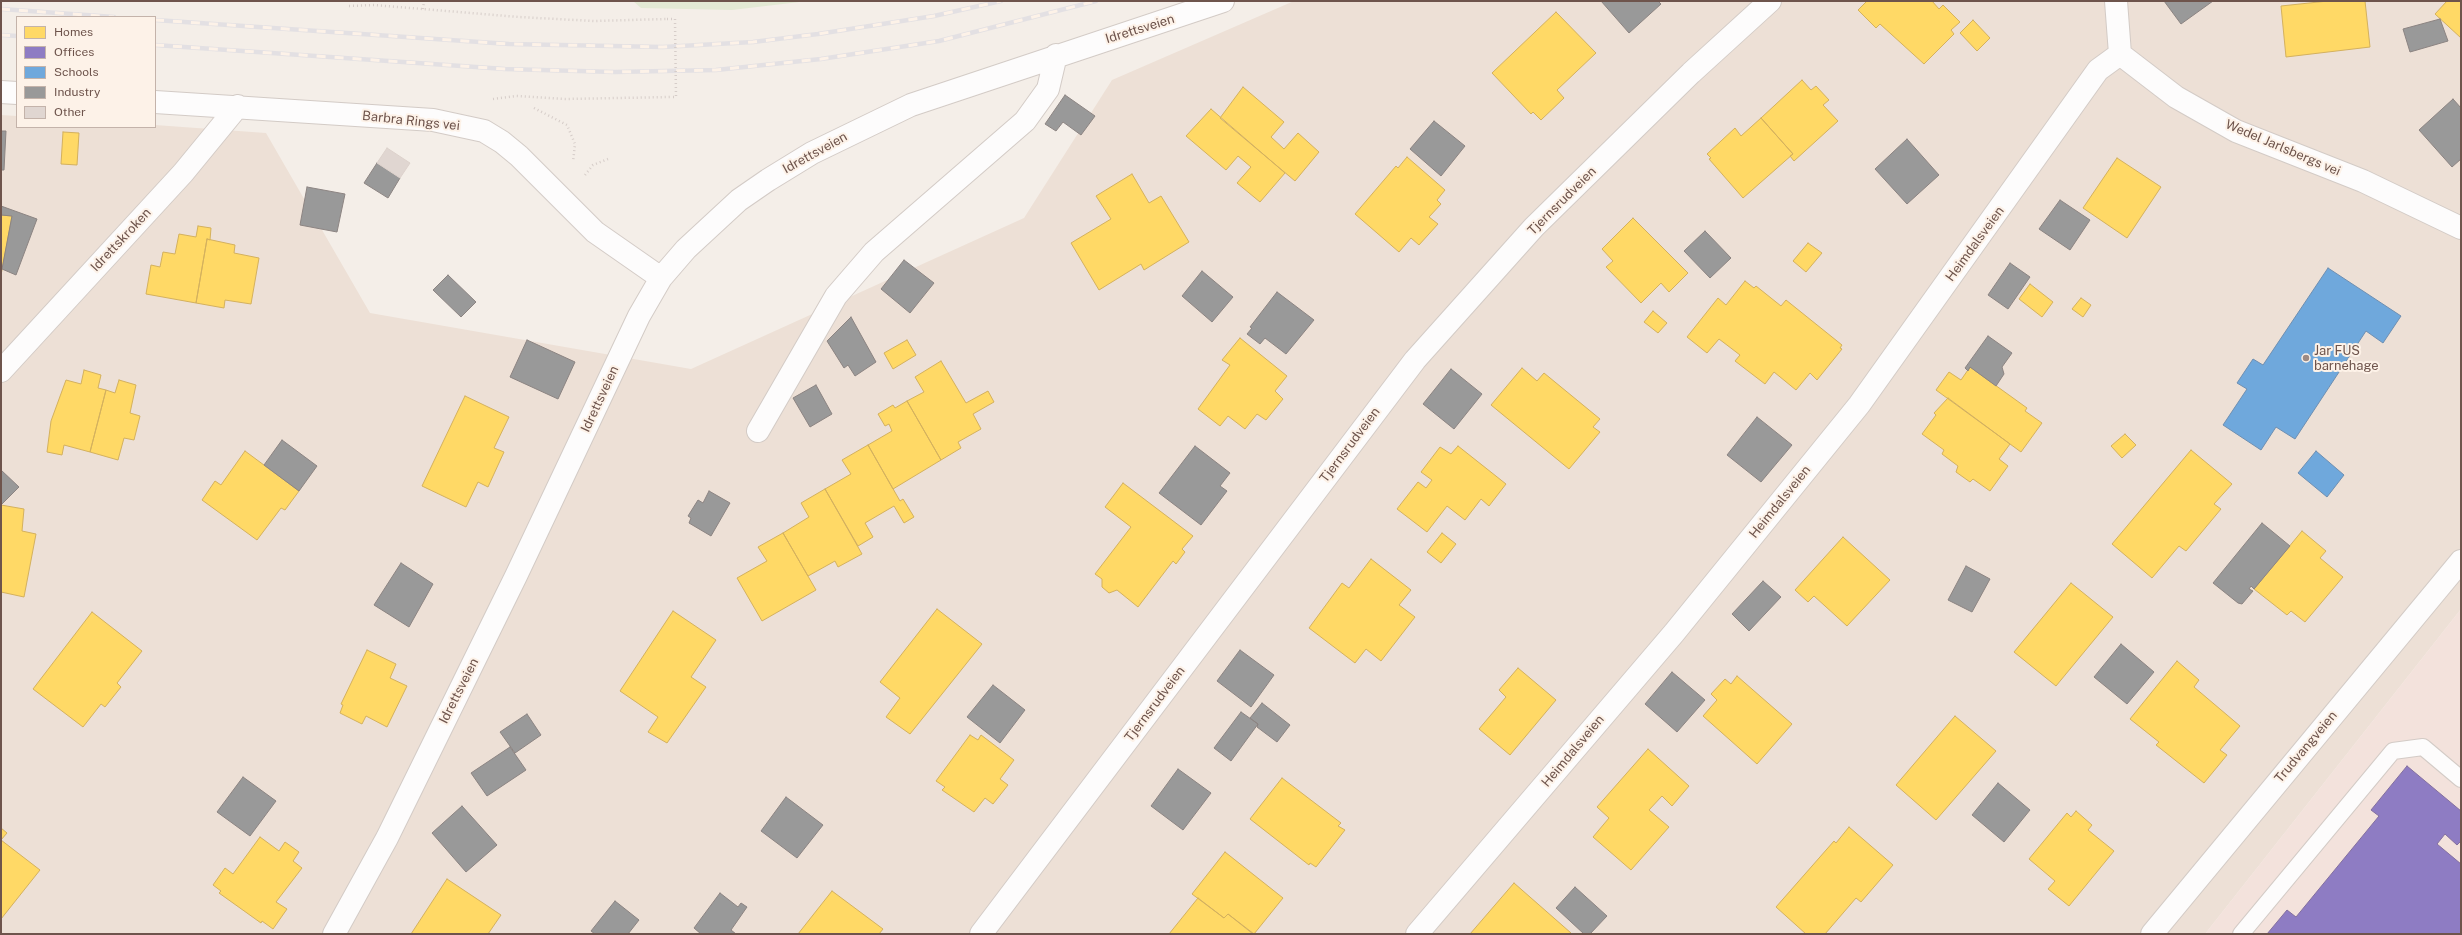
<!DOCTYPE html>
<html>
<head>
<meta charset="utf-8">
<style>
  body { margin:0 }
  #map { position:relative; width:2462px; height:935px; overflow:hidden; background:#f4eee8; font-family:"Public Sans",sans-serif }
  canvas { display:block }
  .frame { position:absolute; inset:0; border:2px solid #6e544c; pointer-events:none }
  .legend { position:absolute; left:16px; top:16px; width:140px; height:112px; box-sizing:border-box; background:#fdf2e8; border:1px solid #c4b3aa; margin:0; padding:5px 7px; list-style:none; font-size:12px; color:#6e544c }
  .legend li { display:flex; align-items:center; gap:8px; height:20px }
  .legend b { width:20px; border:1px solid #c4b3aa }
</style>
</head>
<body>
<div id="map">
<canvas width="2462" height="935"></canvas>
<div class="frame"></div>
<ul class="legend">
<li><b style="height:11px;background:#ffd966"></b>Homes</li>
<li><b style="height:11px;background:#8e7cc3"></b>Offices</li>
<li><b style="height:11px;background:#6fa8dc"></b>Schools</li>
<li><b style="height:11px;background:#999"></b>Industry</li>
<li><b style="height:11px;background:#e0d6d1"></b>Other</li>
</ul>
</div>
<script>
const context = document.querySelector('canvas').getContext('2d');
context.lineJoin = 'round';
function fill(path, color) {
  context.fillStyle = color;
  context.fill(path, 'evenodd');
}
function toPath(rows) {
  const path = new Path2D();
  for (const r of rows) {
    path.moveTo(r[0], r[1]);
    for (let i = 2; i < r.length; i += 2) path.lineTo(r[i], r[i + 1]);
  }
  return path;
}
function strokePath(path, color, width, dash) {
  context.strokeStyle = color;
  context.lineWidth = width;
  context.lineCap = dash ? 'butt' : 'round';
  context.setLineDash(dash || []);
  context.stroke(path);
}
function drawText(font, color, halo, rows, align = 'center') {
  context.font = font + ' "Public Sans",sans-serif';
  context.lineWidth = 4;
  context.setLineDash([]);
  context.textBaseline = 'middle';
  context.strokeStyle = halo;
  context.fillStyle = color;
  for (const [text, x, y, turn = 0] of rows) {
    context.save();
    context.translate(x, y);
    context.rotate((+turn || 0) * Math.PI / 180);
    context.textAlign = isNaN(turn) ? turn : align;
    if (halo) context.strokeText(text, 0, 0);
    context.fillText(text, 0, 0);
    context.restore();
  }
}
fill(toPath([
  [1294,1,2461,1,2461,609,2205,934,1,934,1,115,17,116,17,127,155,127,155,125,266,133,370,313,691,369,1024,218,1112,80]
]), '#ede0d6');
fill(toPath([
  [2461,609,2461,934,2205,934]
]), '#f3e2dc');
fill(toPath([
  [633,1,808,1,732,10,641,8]
]), '#e3e9d4');
const homes = toPath([
  [1867,1,1932,1,1939,9,1943,5,1960,22,1951,30,1954,34,1924,64,1880,24,1876,28,1858,10,1867,1],
  [2328,1,2365,1,2370,47,2286,57,2281,6,2328,1],
  [2447,1,2461,1,2461,38,2435,14,2447,1],
  [1556,12,1596,53,1557,90,1564,98,1541,120,1533,112,1531,114,1492,73,1556,12],
  [1973,20,1990,38,1977,51,1960,33,1973,20],
  [1802,80,1811,90,1816,86,1829,100,1823,105,1838,121,1794,161,1790,156,1793,154,1761,118,1802,80],
  [1243,87,1284,122,1271,137,1284,149,1298,133,1319,152,1295,181,1220,118,1243,87],
  [1211,109,1285,173,1260,202,1237,183,1251,167,1238,156,1226,170,1186,136,1211,109],
  [1761,118,1793,154,1743,198,1709,159,1711,158,1707,154,1735,128,1741,136,1761,118],
  [63,132,79,133,77,165,61,164,63,132],
  [1407,157,1445,190,1437,200,1441,204,1429,217,1438,224,1419,245,1411,238,1399,252,1355,214,1396,166,1398,168,1407,157],
  [2117,158,2161,187,2127,238,2083,208,2117,158],
  [1132,174,1149,203,1161,196,1189,242,1144,270,1141,264,1099,290,1071,243,1111,219,1096,196,1132,174],
  [1,215,12,216,1,275,1,215],
  [1633,218,1688,273,1669,292,1661,283,1641,303,1606,267,1613,261,1602,249,1633,218],
  [198,226,211,228,210,240,207,239,196,303,146,294,151,265,160,267,163,252,175,254,179,234,196,237,198,226],
  [207,239,235,245,234,253,259,258,251,304,225,300,224,308,196,303,207,239],
  [1808,243,1822,253,1806,272,1793,261,1808,243],
  [1745,281,1754,288,1756,286,1781,306,1786,300,1842,345,1840,348,1842,349,1817,380,1810,373,1796,390,1774,372,1765,384,1735,361,1740,355,1719,339,1707,353,1687,337,1718,298,1726,305,1745,281],
  [2030,284,2053,302,2042,317,2019,299,2030,284],
  [2081,298,2091,305,2083,317,2072,309,2081,298],
  [1653,311,1667,323,1658,333,1644,322,1653,311],
  [1240,338,1287,376,1275,391,1283,399,1266,420,1257,414,1245,429,1228,416,1220,426,1198,409,1230,365,1222,360,1240,338],
  [907,340,916,355,893,369,884,353,907,340],
  [941,361,966,403,988,391,994,402,973,414,981,429,958,442,961,448,941,460,907,401,924,392,915,377,941,361],
  [1970,367,2027,408,2025,411,2042,423,2021,452,1936,390,1949,372,1961,380,1970,367],
  [1522,368,1537,381,1544,373,1600,419,1593,427,1600,432,1569,469,1491,405,1522,368],
  [84,370,101,375,98,388,106,390,90,452,64,445,62,455,47,452,51,421,66,380,81,384,84,370],
  [119,380,136,385,130,413,140,416,134,440,124,438,118,460,90,452,106,390,115,393,119,380],
  [465,396,509,417,494,448,504,452,488,487,478,482,466,507,422,486,465,396],
  [1948,398,2010,444,1999,459,2008,466,1990,491,1973,479,1970,482,1956,472,1958,466,1942,454,1944,450,1922,434,1936,415,1934,413,1948,398],
  [907,401,941,460,893,489,868,445,892,431,889,424,885,426,878,414,893,405,895,408,907,401],
  [2125,434,2136,445,2122,458,2111,446,2125,434],
  [868,445,900,501,903,499,914,517,904,523,894,506,865,523,873,537,858,546,825,489,851,474,842,460,868,445],
  [1458,446,1506,484,1489,506,1481,499,1465,520,1447,506,1427,532,1397,509,1418,482,1426,488,1432,480,1421,472,1440,447,1451,454,1458,446],
  [2191,450,2232,484,2214,504,2221,509,2186,551,2179,546,2152,578,2112,544,2191,450],
  [245,451,299,491,285,510,281,508,257,540,202,500,215,481,221,485,245,451],
  [1123,483,1193,536,1182,549,1185,552,1176,564,1173,561,1138,607,1117,590,1109,593,1102,587,1102,579,1095,574,1131,527,1105,507,1123,483],
  [825,489,862,554,838,567,835,561,808,576,783,533,809,517,801,503,825,489],
  [1,505,24,509,22,531,36,534,24,597,1,592,1,505],
  [2302,531,2326,551,2320,558,2343,577,2305,622,2291,611,2287,615,2254,589,2302,531],
  [783,533,816,590,762,621,737,578,767,561,758,547,783,533],
  [1442,533,1456,544,1441,563,1427,552,1442,533],
  [1843,537,1890,580,1847,626,1814,596,1808,602,1795,590,1843,537],
  [1371,559,1411,590,1399,605,1415,617,1381,661,1366,649,1355,663,1309,628,1342,583,1349,588,1371,559],
  [2071,583,2113,617,2056,686,2014,652,2071,583],
  [937,609,982,644,910,734,886,717,900,698,880,682,937,609],
  [673,611,716,640,691,677,706,687,667,743,648,732,658,717,620,691,673,611],
  [92,612,142,651,117,683,121,687,105,707,101,704,83,727,33,689,92,612],
  [367,650,396,664,390,678,407,686,387,727,366,716,362,724,340,713,343,705,341,704,367,650],
  [2177,661,2199,680,2194,687,2240,726,2220,750,2227,755,2204,783,2156,745,2159,742,2130,719,2177,661],
  [1518,668,1556,700,1510,755,1479,729,1506,697,1499,690,1518,668],
  [1737,676,1792,724,1757,764,1703,716,1717,700,1711,694,1725,679,1731,684,1737,676],
  [1955,716,1996,751,1936,820,1896,785,1955,716],
  [970,735,978,740,981,735,1014,760,1000,779,1008,785,993,804,985,798,974,812,942,790,945,787,936,781,970,735],
  [1648,749,1689,786,1672,806,1662,796,1649,810,1669,827,1631,870,1593,837,1609,818,1597,807,1648,749],
  [1282,778,1341,823,1338,826,1345,830,1316,867,1310,863,1309,865,1250,819,1282,778],
  [2076,811,2092,825,2088,830,2114,851,2069,906,2048,889,2055,881,2029,859,2067,813,2071,817,2076,811],
  [1849,827,1893,865,1861,902,1856,898,1825,934,1806,934,1776,907,1834,841,1836,843,1849,827],
  [1,828,7,833,1,840,40,870,1,919,1,828],
  [260,837,279,851,285,842,299,852,293,861,302,868,276,902,287,909,273,929,262,921,261,923,219,893,221,891,213,885,225,868,233,874,260,837],
  [1225,852,1283,898,1254,934,1228,914,1224,918,1192,894,1225,852],
  [447,879,501,915,488,934,411,934,447,879],
  [1514,883,1571,933,1570,934,1470,934,1514,883],
  [832,891,883,929,879,934,798,934,832,891],
  [1198,898,1224,918,1228,914,1253,934,1169,934,1198,898]
]);
fill(homes, '#ffd966');
strokePath(homes, '#d4b15e', 1);
const offices = toPath([
  [2407,766,2461,811,2461,841,2457,845,2445,834,2437,844,2461,864,2461,934,2267,934,2287,910,2296,917,2379,816,2371,810,2407,766]
]);
fill(offices, '#8e7cc3');
strokePath(offices, '#84709f', 1);
const schools = toPath([
  [2328,268,2401,316,2383,343,2366,331,2295,439,2276,427,2261,450,2223,425,2247,389,2237,383,2253,359,2263,365,2328,268],
  [2316,451,2344,475,2327,497,2298,473,2316,451]
]);
fill(schools, '#6fa8dc');
strokePath(schools, '#6f8fb1', 1);
const industry = toPath([
  [1601,1,1658,1,1661,4,1629,33,1601,1],
  [2164,1,2213,1,2181,24,2164,1],
  [2440,19,2448,41,2410,52,2403,29,2440,19],
  [1065,95,1095,116,1081,135,1063,122,1056,131,1045,124,1065,95],
  [2453,99,2461,108,2461,159,2452,167,2419,130,2453,99],
  [1434,121,1465,146,1441,176,1410,149,1434,121],
  [1,131,6,131,4,170,1,170,1,131],
  [1907,139,1939,175,1907,204,1875,169,1907,139],
  [377,163,400,178,388,198,364,183,377,163],
  [307,187,345,194,337,232,300,225,307,187],
  [2060,200,2090,220,2070,250,2039,229,2060,200],
  [1,206,37,219,16,275,2,269,12,216,1,215,1,206],
  [1705,231,1731,258,1710,278,1684,251,1705,231],
  [904,260,934,283,910,313,881,289,904,260],
  [2010,263,2030,277,2008,309,1988,295,2010,263],
  [1202,271,1233,297,1212,322,1182,296,1202,271],
  [448,275,476,302,461,317,433,290,448,275],
  [1277,292,1314,320,1286,354,1265,338,1260,344,1247,334,1252,328,1250,327,1277,292],
  [851,317,876,362,855,376,848,365,844,368,827,341,851,317],
  [1988,336,2012,353,2002,367,2004,374,1996,386,1970,367,1968,371,1965,368,1988,336],
  [527,340,575,362,558,399,510,377,527,340],
  [1451,369,1482,394,1454,429,1423,404,1451,369],
  [816,385,832,414,810,427,793,398,816,385],
  [1757,417,1792,445,1761,482,1727,455,1757,417],
  [282,440,317,466,299,491,264,465,282,440],
  [1195,446,1230,473,1220,486,1227,491,1201,525,1159,493,1195,446],
  [1,470,19,487,2,504,1,503,1,470],
  [709,491,730,503,711,536,689,523,691,518,688,516,698,500,703,503,709,491],
  [2262,523,2290,546,2254,589,2251,586,2249,589,2253,591,2242,604,2238,603,2213,583,2262,523],
  [401,563,433,584,409,627,374,605,401,563],
  [1966,566,1990,579,1972,612,1948,600,1966,566],
  [1763,581,1781,597,1749,631,1732,614,1763,581],
  [2121,644,2154,672,2127,704,2094,677,2121,644],
  [1240,650,1274,675,1251,707,1217,681,1240,650],
  [1672,672,1705,700,1677,732,1645,704,1672,672],
  [993,685,1025,710,1000,743,967,717,993,685],
  [1262,703,1290,725,1277,742,1257,727,1258,724,1250,718,1262,703],
  [1241,712,1258,724,1231,761,1214,748,1241,712],
  [527,714,541,735,515,753,500,732,527,714],
  [510,747,526,770,487,796,471,773,510,747],
  [1178,769,1211,793,1183,830,1151,806,1178,769],
  [243,777,276,801,250,836,217,812,243,777],
  [1998,783,2030,810,2004,842,1972,815,1998,783],
  [786,797,823,825,797,858,761,831,786,797],
  [462,806,497,845,466,872,432,833,462,806],
  [1575,887,1607,916,1590,934,1584,934,1556,908,1575,887],
  [720,893,738,907,741,903,747,907,731,930,736,934,701,934,694,928,720,893],
  [615,901,639,920,628,934,595,934,591,931,615,901]
]);
fill(industry, '#999');
strokePath(industry, '#8c8482', 1);
const building = toPath([
  [387,148,410,163,400,178,377,163,387,148]
]);
fill(building, '#e0d6d1');
strokePath(building, '#dcd1cb', 1);
const lane = toPath([
  [2241,934,2393,751,2423,747,2461,779]
]);
const street = toPath([
  [2116,1,2120,54,2176,97,2236,131,2363,181,2461,228],
  [1,92,17,93],
  [155,102,433,120,484,131,502,142,519,156,595,232,661,278],
  [1,371,183,173,238,106],
  [758,431,836,296,874,252,1025,121,1048,89,1056,55],
  [334,934,387,838,516,576,639,316,661,278,686,249,739,200,768,180,812,153,911,105,1223,1],
  [981,934,1415,360,1534,227,1691,73,1770,1],
  [1417,934,1674,633,1859,405,2098,70,2120,54],
  [2152,934,2461,561]
]);
strokePath(lane, '#d3cbc6', 18);
strokePath(street, '#d3cbc6', 24);
strokePath(toPath([
  [349,6,374,5,519,17,594,21,667,19],
  [423,9,424,1],
  [493,99,516,96,565,99,671,97],
  [534,108,567,125,575,144,573,162],
  [585,175,593,165,608,159]
]), '#d6cdc9', 2.5, [1, 3]);
strokePath(lane, '#fdfcfc', 16);
strokePath(street, '#fdfcfc', 22);
const rail = toPath([
  [1,9,114,17],
  [155,20,509,44,663,47,753,42,818,34,934,16,1001,1],
  [1,35,17,36],
  [155,45,505,69,615,72,716,70,821,59,939,41,1096,1]
]);
strokePath(rail, '#e3e0e3', 4.5);
strokePath(rail, '#fdf2e8', 3, [9]);
strokePath(toPath([
  [667,19,675,19,676,97,671,97]
]), '#d6cdc9', 2.5, [1, 3]);
for (const [x, y, r, color] of [
  [2306,358,4,"#9d8a83"]
]) {
  const dot = new Path2D();
  dot.arc(x, y, r, 0, 2 * Math.PI);
  context.fillStyle = color;
  context.fill(dot);
  strokePath(dot, '#fdf2e8', 1.5);
}
drawText('13px', '#6e544c', '#fdf2e8', [
  ["Idrettsveien",1140,29,-17],
  ["Barbra Rings vei",411,121,6],
  ["Wedel Jarlsbergs vei",2283,148,23],
  ["Idrettsveien",815,153,-29],
  ["Tjernsrudveien",1562,201,-45],
  ["Idrettskroken",121,240,-47],
  ["Heimdalsveien",1975,244,-54],
  ["Idrettsveien",600,399,-65],
  ["Tjernsrudveien",1350,445,-53],
  ["Heimdalsveien",1780,502,-51],
  ["Idrettsveien",459,691,-63],
  ["Tjernsrudveien",1155,704,-53],
  ["Trudvangveien",2306,747,-50],
  ["Heimdalsveien",1573,751,-50]
]);
drawText('13px', '#6e544c', '#fdf2e8', [
  ["Jar FUS",2314,351],
  ["barnehage",2314,366]
], 'left');
</script>
</body>
</html>
